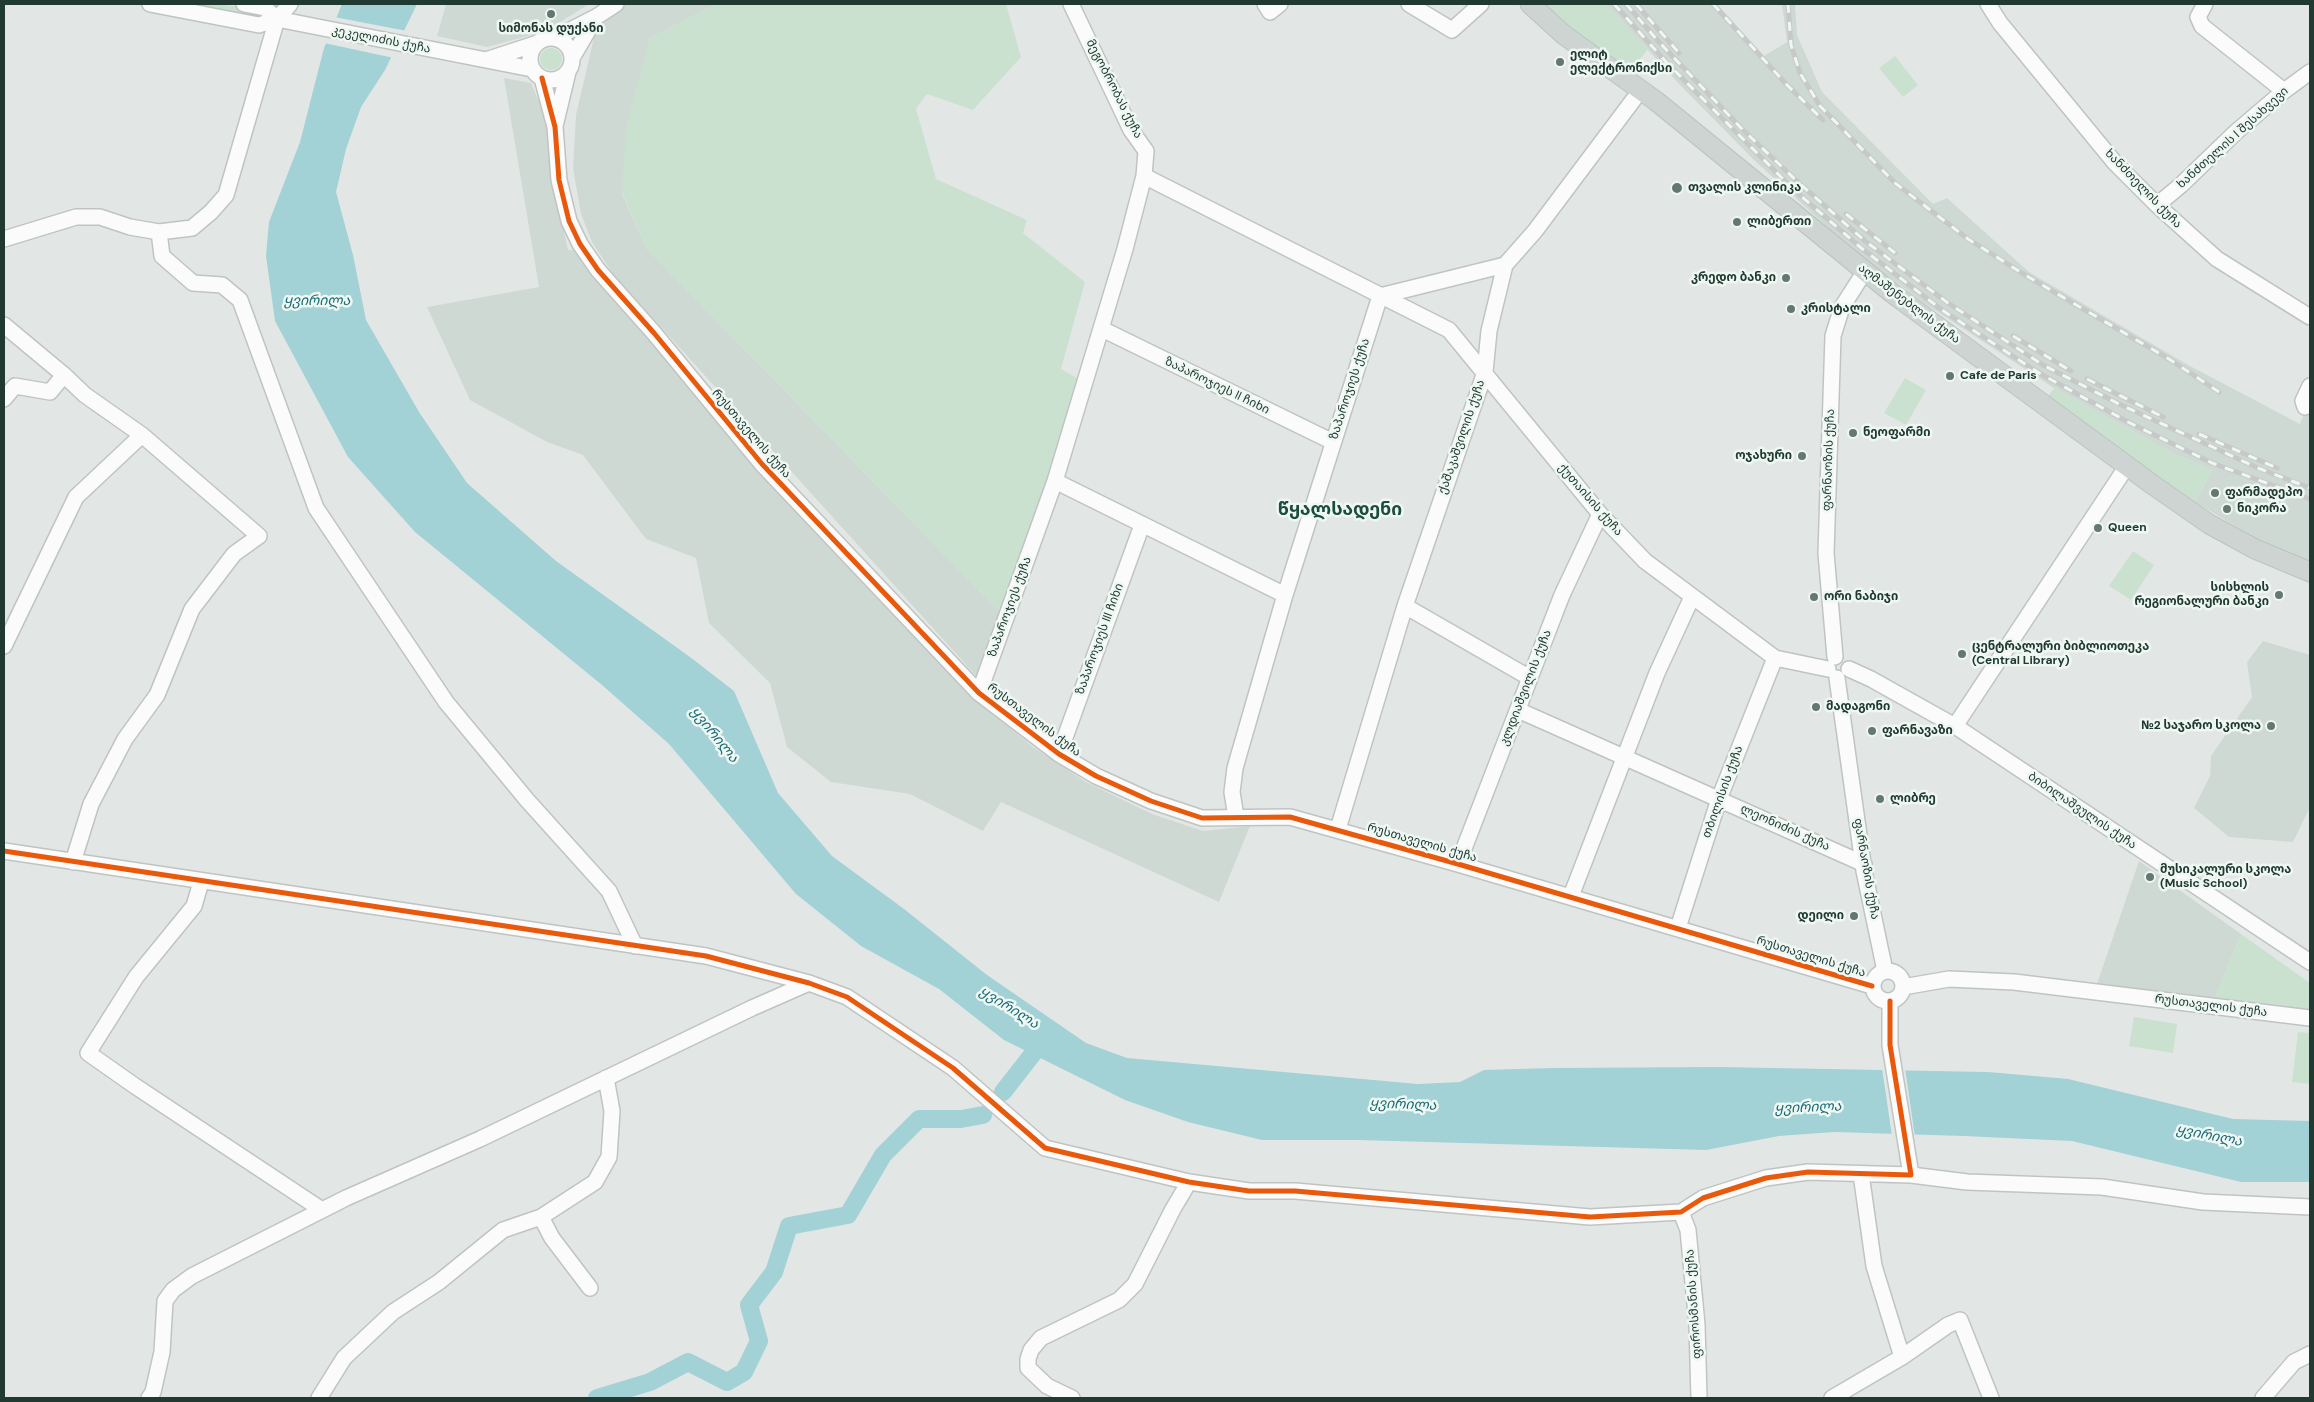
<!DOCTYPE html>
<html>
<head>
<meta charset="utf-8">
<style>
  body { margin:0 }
  #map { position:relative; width:2314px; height:1402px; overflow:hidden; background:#e2e7e5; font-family:"DM Sans",sans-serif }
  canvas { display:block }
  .frame { position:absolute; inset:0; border:5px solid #203a32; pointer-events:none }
</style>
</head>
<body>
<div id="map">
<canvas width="2314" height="1402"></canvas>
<div class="frame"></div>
</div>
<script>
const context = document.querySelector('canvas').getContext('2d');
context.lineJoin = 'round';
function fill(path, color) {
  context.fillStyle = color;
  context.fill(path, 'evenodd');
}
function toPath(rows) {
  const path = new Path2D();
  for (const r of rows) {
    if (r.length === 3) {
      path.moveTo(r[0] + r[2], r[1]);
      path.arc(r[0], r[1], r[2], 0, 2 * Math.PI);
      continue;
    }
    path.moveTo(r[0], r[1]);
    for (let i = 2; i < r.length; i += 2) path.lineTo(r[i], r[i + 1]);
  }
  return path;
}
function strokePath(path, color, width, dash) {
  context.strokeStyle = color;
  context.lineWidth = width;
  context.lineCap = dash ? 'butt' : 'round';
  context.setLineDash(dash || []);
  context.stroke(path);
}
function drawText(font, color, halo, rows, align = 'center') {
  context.font = font + ' "DM Sans","Noto Sans Georgian",sans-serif';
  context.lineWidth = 5;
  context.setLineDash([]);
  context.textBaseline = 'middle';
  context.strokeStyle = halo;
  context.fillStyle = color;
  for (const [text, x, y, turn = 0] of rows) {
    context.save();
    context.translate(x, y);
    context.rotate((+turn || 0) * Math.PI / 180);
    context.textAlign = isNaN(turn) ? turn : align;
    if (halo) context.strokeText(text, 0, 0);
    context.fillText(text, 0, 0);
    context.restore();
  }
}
fill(toPath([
  [446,4,589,4,546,31,487,47,437,36],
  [628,4,717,4,650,38,622,194,647,249,1002,614,978,678,613,274,592,242,581,214,573,168,576,115,595,33,600,21],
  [1606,4,1717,4,1764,56,1787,42,1782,4,1795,4,1797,35,1822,92,1933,204,1947,198,2029,272,2190,366,2300,424,2310,400,2310,564,2262,542,2195,502,2212,470,2176,455,2054,388,1924,303,1846,244,1754,160,1681,86],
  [504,78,531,83,548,123,553,180,568,250,577,250,611,297,966,692,1033,747,1086,782,1152,814,1203,831,1250,826,1219,902,1001,802,983,831,910,794,831,782,787,747,770,683,709,623,696,558,646,539,583,455,547,442,470,400,427,307,539,287],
  [2263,641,2310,655,2310,807,2293,842,2229,837,2194,808,2210,776,2211,756,2252,697,2247,662],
  [2139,861,2241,934,2215,998,2097,984]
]), '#cfd9d4');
fill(toPath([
  [193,4,221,4,259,11,257,19,193,6],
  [717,4,1006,4,1021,57,973,110,927,94,916,109,936,179,1027,220,1023,233,1085,282,1061,369,1077,378,1054,466,1002,614,647,249,622,193,626,127,650,38],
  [1542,4,1606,4,1648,49,1629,73,1547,11],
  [551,59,11],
  [1895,56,1918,85,1903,97,1879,68],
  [1905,378,1926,390,1906,425,1884,413],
  [2054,388,2176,455,2212,470,2195,502,2046,399],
  [2133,551,2154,565,2131,600,2109,586],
  [2241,934,2310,983,2310,1010,2215,998],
  [2134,1017,2177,1024,2173,1053,2129,1046],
  [2298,1032,2310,1033,2310,1084,2292,1082]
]), '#cae1d0');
fill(toPath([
  [342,4,417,4,385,70,361,107,346,149,336,192,353,255,366,320,419,412,467,483,556,561,690,657,734,691,778,793,832,856,904,909,987,975,1086,1043,1127,1058,1418,1084,1460,1082,1484,1070,1553,1068,1719,1067,1988,1072,2068,1079,2233,1119,2310,1121,2310,1182,2241,1182,2072,1141,1964,1136,1834,1132,1779,1136,1706,1150,1359,1140,1262,1140,1188,1122,1125,1100,1004,1040,939,989,861,946,796,894,669,744,602,685,415,532,348,457,275,321,266,256,269,222,300,142,324,48]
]), '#a2d1d6');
fill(toPath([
  [334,17,407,31,394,58,324,43],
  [1882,1068,1905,1068,1915,1137,1892,1136]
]), '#e2e7e5');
strokePath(toPath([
  [1003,1092,1046,1037],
  [597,1398,650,1382,688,1362,727,1382,744,1372,759,1341,749,1305,774,1272,789,1226,848,1215,883,1155,919,1119,961,1119,983,1115]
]), '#a2d1d6', 18);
const minor = toPath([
  [150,4,259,25,277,19,532,69],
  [244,4,265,8,277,19],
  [1265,4,1270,12,1280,4],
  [1409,4,1452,30,1481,4],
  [1988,4,2000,23,2115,163,2157,205,2217,259,2310,317],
  [2205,4,2198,17,2202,26,2284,91],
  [551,59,21],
  [555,38,596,17,616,4],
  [572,58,596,17],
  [486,60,535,44],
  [542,78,555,127,559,180,569,221,580,244,598,270,654,333,762,464,979,693,1059,754,1096,776,1151,801,1202,818,1290,817,1458,864,1872,986],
  [555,126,568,72],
  [1144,176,1449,330,1600,514,1645,561,1775,658,1828,669],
  [2157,205,2181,185,2236,132,2284,91,2310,72],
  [159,232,162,256,193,283,222,285,240,300,316,508,446,702,527,800,609,891,635,946],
  [4,239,76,217,100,217,130,227,159,232,192,228,211,212,226,195,277,19,290,4],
  [4,325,64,375,85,395,142,435,259,536,234,554,192,609,157,695,125,739,91,804,73,862],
  [1102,329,1333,442],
  [4,399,15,386,50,392,64,375],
  [2305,407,2303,401,2310,386],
  [1055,481,1285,595],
  [1405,606,1530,678],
  [4,646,76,497,142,435],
  [1835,657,1826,553,1833,336,1842,307,1865,271],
  [1849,669,1871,679,1955,726,2310,962],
  [1837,678,1864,871,1885,971],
  [979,693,1055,481,1125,249,1144,176,1146,151,1131,130,1071,4],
  [1518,710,1864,864],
  [1955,726,2127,466],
  [1059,754,1142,525],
  [1236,817,1232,792,1235,768,1285,595,1380,296,1505,265,1535,231,1640,91],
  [1338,829,1405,606,1485,372,1489,331,1505,265],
  [4,851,706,956,809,983,847,997,953,1068,1045,1148,1189,1182,1249,1191,1295,1191,1590,1217,1681,1212,1703,1198,1766,1178,1808,1172,1911,1175,1890,1045,1890,1001],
  [1458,864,1562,595,1600,514],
  [201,882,194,906,136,977,88,1053,135,1086,322,1210],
  [1571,896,1657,673,1692,597],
  [1678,928,1719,799,1775,658],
  [1888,986,15],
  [1903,987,1949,979,2014,982,2310,1018],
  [1911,1175,1967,1182,2102,1187,2203,1202,2310,1207],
  [1681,1212,1688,1230,1697,1325,1699,1398],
  [590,1288,552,1238,541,1217,595,1182,609,1157,612,1111,606,1078],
  [1902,1357,1948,1325,1960,1320,1991,1398],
  [149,1398,153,1392,162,1352,165,1301,173,1290,192,1276,346,1198,480,1139,752,1008,809,983],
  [319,1398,344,1358,393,1312,439,1282,503,1230,541,1217],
  [1072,1398,1047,1386,1028,1368,1028,1359,1031,1350,1041,1338,1119,1300,1135,1284,1173,1209,1189,1182],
  [1832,1398,1902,1357,1874,1266,1861,1174],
  [2263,1398,2294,1362,2310,1354]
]);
const major = toPath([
  [1530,4,1564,35,1656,101,1892,293,2153,485,2209,524,2255,549,2310,572]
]);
strokePath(minor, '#bfc4c2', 18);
strokePath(major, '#bbc4c1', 21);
strokePath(minor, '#fbfbfb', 15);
strokePath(major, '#cdd4d2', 19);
const rail = toPath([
  [1614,4,1667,63,1794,190,1860,247,1942,310,2039,373,2128,422,2212,463,2310,499],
  [1626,4,1659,42,1741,128,1800,184,1865,241,1948,303,2043,365,2119,404,2258,468,2310,488],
  [1636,4,1679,53],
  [1713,4,1787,85,1823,120],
  [1788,4,1791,45,1800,73,1820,106,1895,183,1968,239,2025,275,2169,359,2219,392],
  [1846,214,1895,253],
  [2013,336,2071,371],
  [2087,379,2163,417],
  [2199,434,2277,468]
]);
strokePath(rail, '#c6c9c8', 5);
strokePath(rail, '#eff7f3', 3, [9]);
strokePath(toPath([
  [542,78,555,127,559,180,569,221,580,244,598,270,654,333,762,464,979,693,1059,754,1096,776,1151,801,1202,818,1290,817,1458,864,1872,986],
  [4,851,706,956,809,983,847,997,953,1068,1045,1148,1189,1182,1249,1191,1295,1191,1590,1217,1681,1212,1703,1198,1766,1178,1808,1172,1911,1175,1890,1045,1890,1001]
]), '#e8590c', 5);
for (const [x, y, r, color] of [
  [551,14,5,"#647771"],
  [1560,62,5,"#647771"],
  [1677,188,6,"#647771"],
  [1737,222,5,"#647771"],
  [1786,278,5,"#647771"],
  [1791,309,5,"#647771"],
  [1950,376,5,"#647771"],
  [1853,433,5,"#647771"],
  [1802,456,5,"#647771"],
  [2215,493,5,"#647771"],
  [2227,509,5,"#647771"],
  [2098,528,5,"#647771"],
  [2279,595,5,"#647771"],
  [1814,597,5,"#647771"],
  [1962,654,5,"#647771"],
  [1816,707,5,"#647771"],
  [2271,726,5,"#647771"],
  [1872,731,5,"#647771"],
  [1880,799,5,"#647771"],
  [2150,877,5,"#647771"],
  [1854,916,5,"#647771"]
]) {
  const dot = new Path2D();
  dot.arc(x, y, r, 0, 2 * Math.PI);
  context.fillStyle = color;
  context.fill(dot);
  strokePath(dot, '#eff7f3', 2);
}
drawText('bold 12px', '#203a32', '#eff7f3', [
  ["სიმონას დუქანი",551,29,"center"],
  ["ელიტ",1570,55],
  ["ელექტრონიქსი",1570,69],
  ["თვალის კლინიკა",1688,188],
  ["ლიბერთი",1747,222],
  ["კრედო ბანკი",1776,278,"right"],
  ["კრისტალი",1801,309],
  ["Cafe de Paris",1960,376],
  ["ნეოფარმი",1863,433],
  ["ოჯახური",1792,456,"right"],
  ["ფარმადეპო",2225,493],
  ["ნიკორა",2237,509],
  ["Queen",2108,528],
  ["სისხლის",2269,588,"right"],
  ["რეგიონალური ბანკი",2269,602,"right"],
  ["ორი ნაბიჯი",1824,597],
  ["ცენტრალური ბიბლიოთეკა",1972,647],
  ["(Central Library)",1972,661],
  ["მადაგონი",1826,707],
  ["№2 საჯარო სკოლა",2261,726,"right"],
  ["ფარნავაზი",1882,731],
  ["ლიბრე",1890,799],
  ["მუსიკალური სკოლა",2160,870],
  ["(Music School)",2160,884],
  ["დეილი",1844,916,"right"]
], 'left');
drawText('12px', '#203a32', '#eff7f3', [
  ["კეკელიძის ქუჩა",381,40,11],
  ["მეგობრობას ქუჩა",1114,89,63],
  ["ხანძთელის I შესახვევი",2233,138,-42],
  ["ხანძთელის ქუჩა",2143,189,46],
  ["აღმაშენებლის ქუჩა",1909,304,37],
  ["ზაპაროჯიეს II ჩიხი",1217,386,26],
  ["ზაპაროჯიეს ქუჩა",1350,389,-72],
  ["რუსთაველის ქუჩა",751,434,49],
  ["ქაშაკაშვილის ქუჩა",1462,437,-71],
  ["ფარნაოზის ქუჩა",1829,460,-88],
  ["ქუთაისის ქუჩა",1590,500,49],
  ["ზაპაროჯიეს ქუჩა",1010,607,-70],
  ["ზაპაროჯიეს III ჩიხი",1100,639,-70],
  ["კლდიაშვილის ქუჩა",1526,688,-69],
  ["რუსთაველის ქუჩა",1034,720,37],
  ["თბილისის ქუჩა",1723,792,-70],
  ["ბიბილაშვულის ქუჩა",2082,811,34],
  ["ლეონიძის ქუჩა",1785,828,24],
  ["რუსთაველის ქუჩა",1422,843,16],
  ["ფარნაოზის ქუჩა",1866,869,80],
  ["რუსთაველის ქუჩა",1811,957,17],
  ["რუსთაველის ქუჩა",2211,1006,7],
  ["ფიროსმანის ქუჩა",1694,1304,-94]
]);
drawText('italic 14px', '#1a6a76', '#eff7f3', [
  ["ყვირილა",317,301],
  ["ყვირილა",714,735,51],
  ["ყვირილა",1009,1008,32],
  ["ყვირილა",1403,1105,2],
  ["ყვირილა",1808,1108,-2],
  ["ყვირილა",2209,1136,11]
]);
drawText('bold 18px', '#1c4c3e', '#eff7f3', [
  ["წყალსადენი",1340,510]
]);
</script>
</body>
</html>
